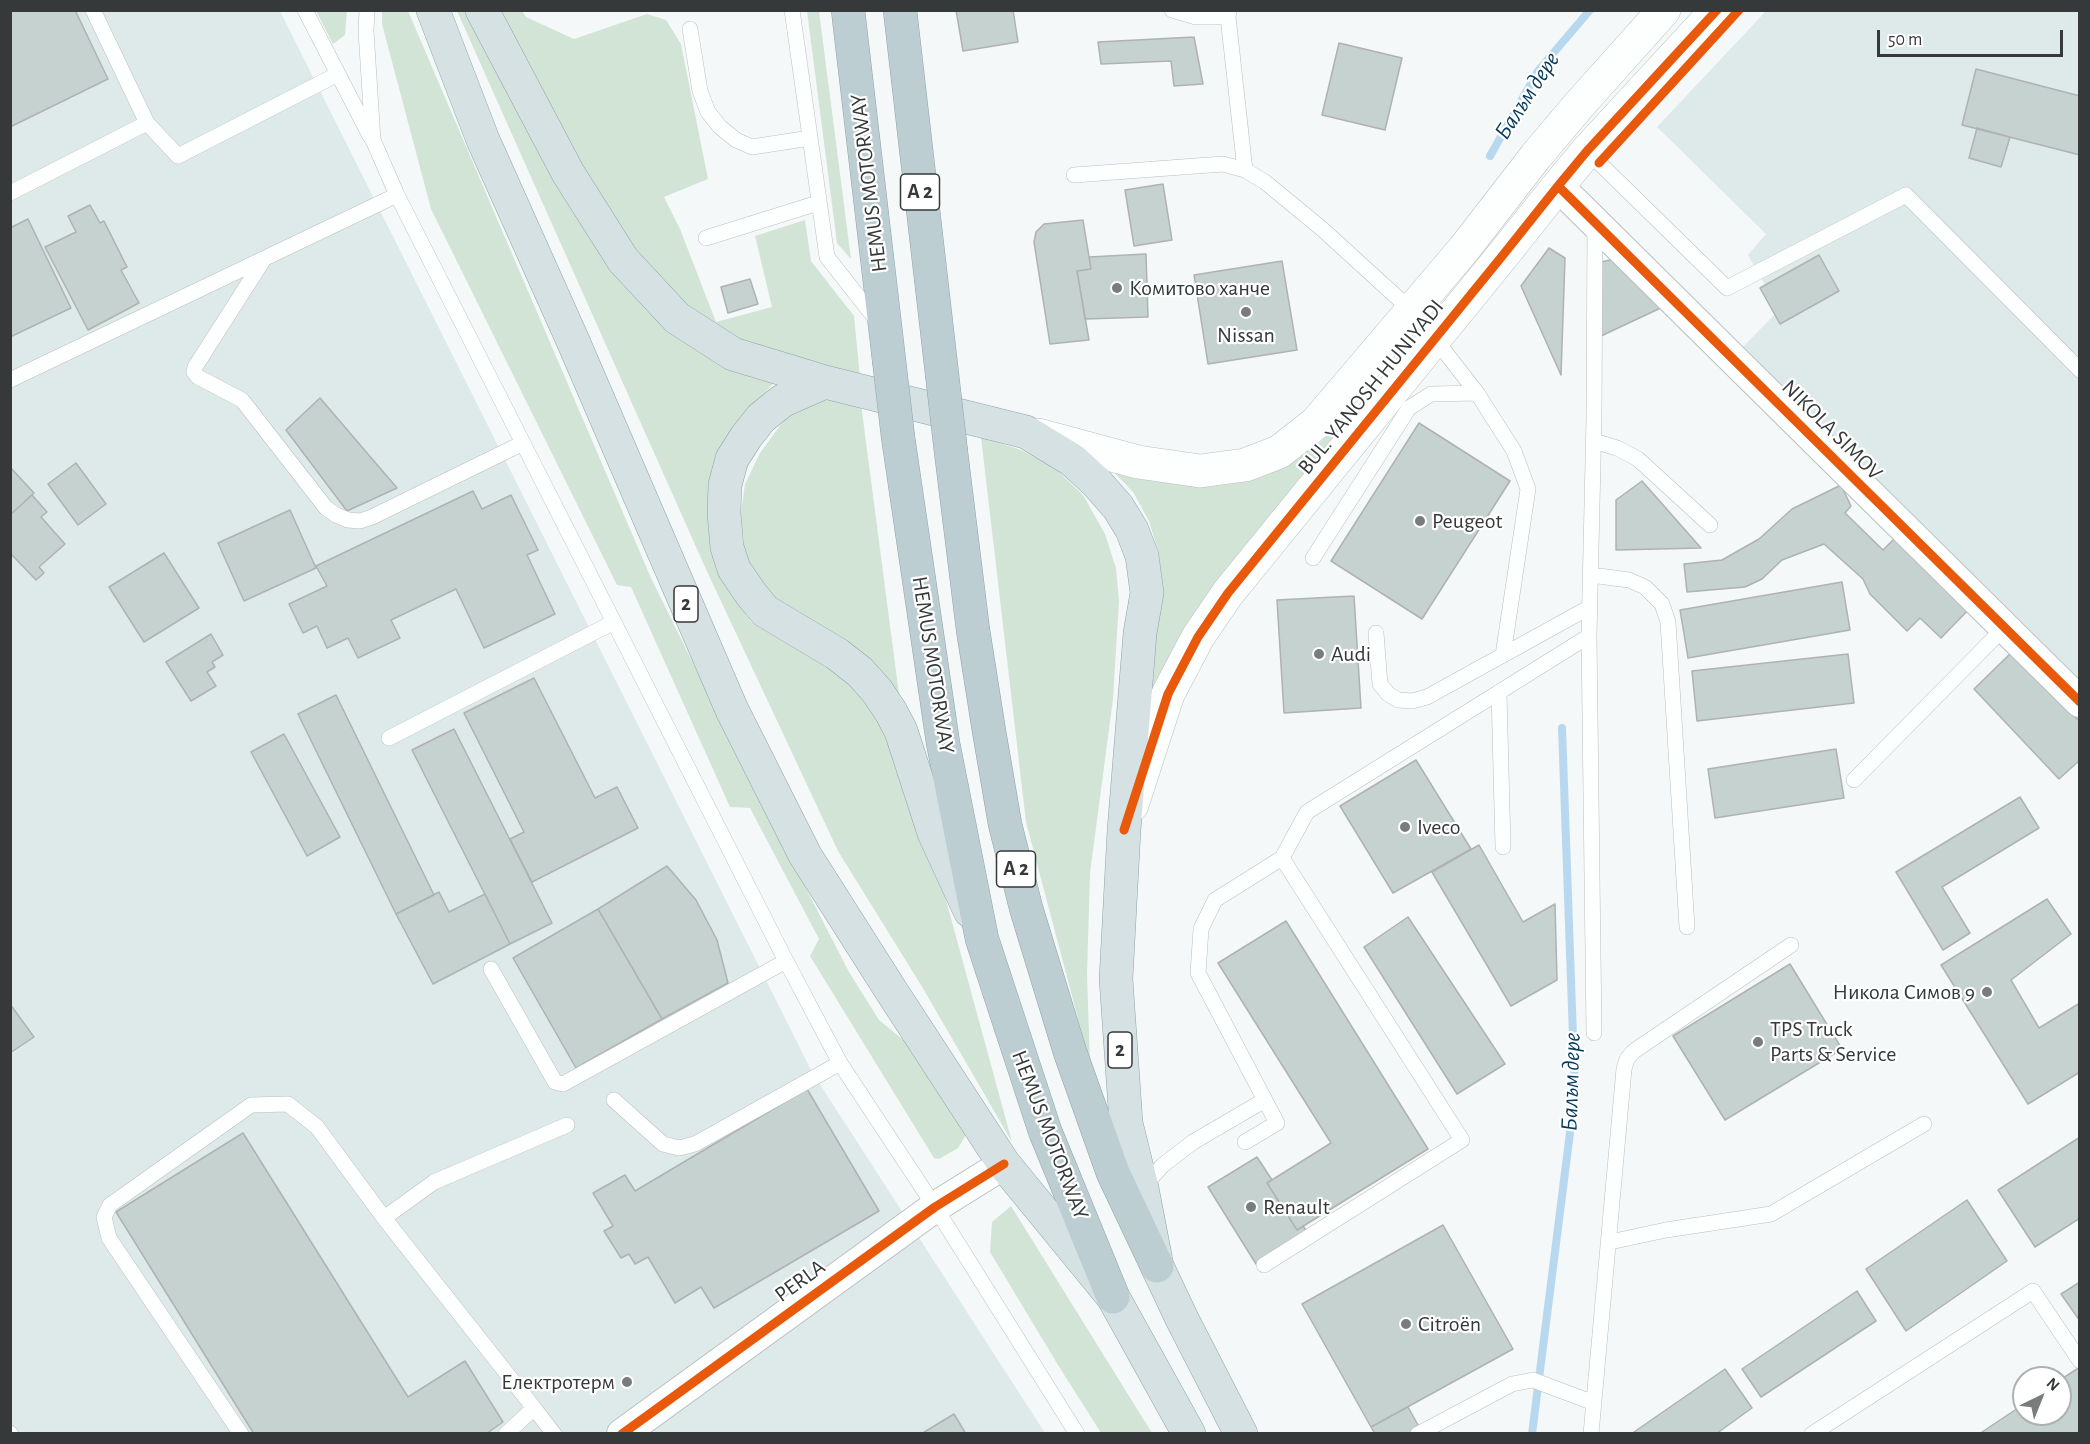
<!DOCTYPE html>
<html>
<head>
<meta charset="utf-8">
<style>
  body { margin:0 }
  #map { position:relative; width:2090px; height:1444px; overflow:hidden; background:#f4f8f8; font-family:"Alegreya Sans",sans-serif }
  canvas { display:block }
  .frame { position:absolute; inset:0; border:12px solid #363939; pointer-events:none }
  .north { position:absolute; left:2012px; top:1366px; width:60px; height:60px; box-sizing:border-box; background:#fff; border:2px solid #afb0b0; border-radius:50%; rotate:43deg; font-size:16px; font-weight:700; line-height:24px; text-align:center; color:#363939 }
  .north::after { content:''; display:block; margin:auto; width:21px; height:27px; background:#787c7c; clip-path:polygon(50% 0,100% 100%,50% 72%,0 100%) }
  .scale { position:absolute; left:1877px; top:30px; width:186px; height:27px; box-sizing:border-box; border:3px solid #363939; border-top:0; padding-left:8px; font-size:18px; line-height:21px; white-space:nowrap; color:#363939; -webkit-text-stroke:4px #fff; paint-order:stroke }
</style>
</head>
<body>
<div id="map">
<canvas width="2090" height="1444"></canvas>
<div class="frame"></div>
<div class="north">N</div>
<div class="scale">50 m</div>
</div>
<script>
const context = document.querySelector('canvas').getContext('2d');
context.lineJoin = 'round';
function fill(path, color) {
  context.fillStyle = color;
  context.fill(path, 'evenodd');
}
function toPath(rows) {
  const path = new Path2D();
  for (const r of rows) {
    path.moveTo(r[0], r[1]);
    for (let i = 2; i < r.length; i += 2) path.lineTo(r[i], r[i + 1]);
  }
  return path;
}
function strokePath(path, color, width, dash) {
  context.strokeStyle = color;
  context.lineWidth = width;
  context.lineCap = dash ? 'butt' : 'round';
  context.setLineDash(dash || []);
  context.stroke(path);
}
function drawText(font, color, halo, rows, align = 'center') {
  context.font = font + ' "Alegreya Sans",sans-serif';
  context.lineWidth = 4.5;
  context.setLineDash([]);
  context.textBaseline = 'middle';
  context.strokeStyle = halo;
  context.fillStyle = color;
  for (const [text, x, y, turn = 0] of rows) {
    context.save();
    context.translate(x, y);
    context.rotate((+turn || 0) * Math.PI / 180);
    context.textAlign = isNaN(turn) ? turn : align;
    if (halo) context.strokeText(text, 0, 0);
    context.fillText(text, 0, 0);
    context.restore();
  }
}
fill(toPath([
  [10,11,280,11,812,1072,1045,1433,11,1433],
  [1766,11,2079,11,2079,685,1743,347,1779,310,1748,255,1766,234,1657,127]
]), '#deeae9');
fill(toPath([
  [316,11,347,11,345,35,333,44],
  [382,11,408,11,651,578,763,805,849,972,879,1020,907,1043,966,1135,958,1148,939,1159,934,1158,810,956,819,939,750,808,730,807,631,587,617,585,431,209,382,24],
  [457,11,469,11,612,267,779,377,741,419,730,592,751,622,808,654,857,685,889,736,946,900,1012,1142,924,990,838,851,705,567],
  [498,11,522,11,526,17,574,39,647,14,666,20,681,44,708,179,664,197,680,229,716,322,772,307,755,236,805,220,811,261,854,316,860,377,738,345,688,312,627,251],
  [807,11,819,11,851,259,837,243],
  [816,394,861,404,899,694,873,665,783,608,746,563,741,513,745,484,760,453,784,420],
  [1336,428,1341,433,1142,728,1161,590,1159,554,1149,521,1133,492,1101,459,1294,458,1315,447],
  [981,437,1021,450,1055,468,1083,495,1105,534,1116,568,1119,601,1113,699,1090,873,1087,975,1090,1064,1026,822],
  [1011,1206,1152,1433,1101,1433,1058,1365,990,1252,992,1222]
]), '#d2e4d6');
strokePath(toPath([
  [1490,156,1538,71,1590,10],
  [1532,1434,1575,1093,1562,728]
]), '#b8d8f0', 8);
const building = toPath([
  [10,10,75,10,108,79,10,127,10,10],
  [956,10,1013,10,1018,42,963,51,956,10],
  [1194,37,1203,84,1174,86,1171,61,1101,64,1098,42,1194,37],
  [1339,43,1402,58,1385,130,1322,115,1339,43],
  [1976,69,2080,96,2080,155,1962,125,1976,69],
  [1977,128,2010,137,2001,167,1969,158,1977,128],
  [1163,184,1172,240,1134,246,1125,190,1163,184],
  [90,205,100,223,104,221,127,267,121,270,139,303,88,330,45,247,76,232,68,216,90,205],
  [28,219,71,308,10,337,10,228,28,219],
  [1083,220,1091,269,1077,271,1089,340,1050,344,1034,242,1036,232,1044,224,1083,220],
  [1549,248,1565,258,1561,375,1521,286,1549,248],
  [1146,254,1148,317,1085,319,1077,271,1091,269,1089,257,1146,254],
  [1819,255,1839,291,1780,324,1760,288,1819,255],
  [1619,258,1665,306,1601,336,1601,262,1619,258],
  [1282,261,1297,350,1208,364,1194,275,1282,261],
  [750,279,758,304,728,313,721,287,750,279],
  [320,398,397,488,347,511,286,430,320,398],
  [1419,423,1510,481,1422,619,1331,561,1419,423],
  [76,463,106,504,78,525,48,484,76,463],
  [10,467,34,493,10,515,10,467],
  [1642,481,1701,548,1616,550,1616,500,1642,481],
  [1841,485,1851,506,1845,513,1883,550,1901,532,1974,604,1941,638,1920,618,1907,631,1870,594,1863,579,1824,544,1782,560,1762,579,1745,587,1687,592,1684,564,1722,560,1759,539,1792,509,1841,485],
  [473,491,482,509,511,495,538,550,527,555,555,614,484,648,456,589,391,620,400,638,358,658,348,638,327,648,317,626,303,633,289,604,327,586,316,566,473,491],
  [32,495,47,512,41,517,65,544,39,567,44,573,36,580,10,553,10,515,32,495],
  [290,510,316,568,244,601,218,543,290,510],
  [164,553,199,608,144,642,109,587,164,553],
  [1842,582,1850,630,1688,658,1680,610,1842,582],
  [1354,596,1361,708,1284,713,1277,600,1354,596],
  [211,634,223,655,212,662,215,667,207,672,216,686,191,701,166,662,211,634],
  [2012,652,2080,722,2080,760,2059,779,1974,689,2012,652],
  [1848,654,1854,703,1697,721,1692,671,1848,654],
  [534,678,595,798,617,787,638,828,532,882,510,839,524,832,464,713,534,678],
  [336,695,434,895,396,914,298,714,336,695],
  [454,729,552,923,510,944,412,750,454,729],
  [284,734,340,837,307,856,251,752,284,734],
  [1836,749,1844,798,1715,818,1708,769,1836,749],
  [1416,760,1471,849,1393,893,1340,806,1416,760],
  [2020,797,2039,828,1942,887,1970,933,1943,950,1896,872,2020,797],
  [1479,845,1523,922,1555,904,1557,980,1511,1006,1432,872,1479,845],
  [667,866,696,900,717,940,728,983,662,1019,598,909,667,866],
  [439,892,449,912,485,894,510,944,433,984,396,914,439,892],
  [2047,899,2071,934,2011,980,2039,1028,2080,1003,2080,1072,2028,1104,1941,965,2047,899],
  [598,909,662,1019,576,1068,513,958,598,909],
  [1408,917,1505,1064,1457,1094,1364,947,1408,917],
  [1286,921,1428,1149,1297,1230,1267,1183,1331,1143,1218,963,1286,921],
  [1790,964,1842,1049,1725,1120,1673,1036,1790,964],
  [10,1004,34,1037,10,1053,10,1004],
  [807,1089,879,1211,714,1308,701,1287,675,1303,648,1257,635,1264,629,1254,621,1258,604,1231,613,1226,593,1193,625,1175,635,1191,807,1089],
  [243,1133,408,1397,465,1361,503,1422,486,1434,254,1434,116,1212,243,1133],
  [2080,1137,2080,1218,2035,1247,1998,1190,2080,1137],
  [1257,1157,1272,1180,1267,1183,1297,1230,1303,1226,1307,1232,1256,1264,1208,1187,1257,1157],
  [1967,1200,2007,1261,1906,1331,1866,1269,1967,1200],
  [1443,1225,1513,1349,1371,1427,1302,1304,1443,1225],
  [2080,1282,2080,1321,2061,1294,2080,1282],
  [1857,1291,1876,1321,1761,1397,1742,1369,1857,1291],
  [2080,1367,2080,1434,1979,1434,2024,1404,2024,1414,2060,1414,2060,1380,2080,1367],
  [1725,1369,1752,1408,1716,1434,1635,1434,1634,1432,1725,1369],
  [1408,1407,1423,1434,1375,1434,1371,1427,1408,1407],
  [954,1414,966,1434,921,1434,954,1414]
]);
fill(building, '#c5d2cf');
strokePath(building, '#afb2b2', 1.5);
const lane = toPath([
  [305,10,370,136],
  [367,10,366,31,373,140,397,195,786,961,840,1063,935,1207,1077,1434],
  [792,10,827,257,879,323],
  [1172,10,1196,17,1228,17],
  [1229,10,1228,17,1245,170],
  [690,29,700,91,708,112,720,127,736,140,752,147,810,138],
  [147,123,178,156,338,74],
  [1587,151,1727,288,1906,195,2080,370],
  [1074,175,1223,164,1245,170,1265,182,1321,228,1412,311],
  [10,193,147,123,93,10],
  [706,238,818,203],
  [264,259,195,367,194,372,198,377,242,400,326,508,336,515,348,520,360,521,372,517,523,443],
  [1435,339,1477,393],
  [10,380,397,195],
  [1594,441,1617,448,1638,459,1710,525],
  [1313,558,1409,408,1431,394,1477,393,1514,451,1528,489,1503,655],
  [1591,575,1629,580,1645,587,1662,604,1668,622,1687,927],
  [1376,633,1380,684,1388,694,1398,700,1412,701,1427,697,1590,607],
  [1499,692,1503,847],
  [389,738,614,622],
  [1854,780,2004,628],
  [491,969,555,1082,563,1084,786,961],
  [1594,1033,1589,636,1594,418,1595,223],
  [614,1100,663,1144,679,1148,695,1144,840,1063],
  [1245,1142,1277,1123,1198,973,1201,929,1215,900,1282,858,1307,812,1589,636],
  [1142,1188,1163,1165,1193,1142,1265,1100],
  [384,1218,434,1182,567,1125],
  [1610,1242,1666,1230,1771,1214,1924,1124],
  [1264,1265,1462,1140,1282,858],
  [10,1433,11,1434],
  [241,1434,109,1238,104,1217,110,1205,251,1105,288,1104,317,1127,384,1218,534,1408],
  [506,1434,534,1408,554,1434],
  [1418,1434,1512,1384,1533,1380,1594,1403],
  [1591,1434,1624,1069,1627,1059,1634,1051,1791,945],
  [1812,1434,2033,1291,2080,1361]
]);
const street = toPath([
  [1558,186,2080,702],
  [622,1434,935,1207,1004,1164]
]);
const secondary = toPath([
  [1038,435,1138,462,1200,471,1245,465,1279,452,1316,423,1464,249,1536,156,1579,105,1664,10],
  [1132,805,1168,694,1198,637,1228,593,1503,255,1558,186,1587,151,1717,10]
]);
const primary = toPath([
  [433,10,483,140,573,341,732,710,805,855,892,992,1004,1164,1113,1297,1189,1434],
  [482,10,568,173,623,260,677,318,733,354,825,382,1026,432,1072,460,1096,482,1118,507,1132,530,1142,556,1147,593,1140,633,1124,830,1116,979,1126,1123,1142,1188,1157,1266,1182,1319,1241,1434],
  [825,382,782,401,761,418,746,437,732,459,725,485,724,513,727,547,734,569,751,594,765,611,837,654,860,672,877,691,891,712,901,731,934,833,970,911]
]);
const highway = toPath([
  [848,10,889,360],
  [900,10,942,374],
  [898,437,943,743,982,939,1045,1131,1113,1297],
  [951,452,973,630,989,731,1005,824,1026,908,1070,1052,1113,1173,1157,1266]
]);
strokePath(lane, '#bcbfbf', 16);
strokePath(street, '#bcbfbf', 32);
strokePath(secondary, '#bcbfbf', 34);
strokePath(primary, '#8fa3a7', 34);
strokePath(highway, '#8fa3a7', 34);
strokePath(lane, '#fdfefe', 15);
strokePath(street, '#fdfefe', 30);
strokePath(secondary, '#fdfefe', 33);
strokePath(primary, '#d6e1e3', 33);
strokePath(highway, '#bcced1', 33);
const highwayBridge = toPath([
  [889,360,898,437],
  [942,374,951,452]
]);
strokePath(highwayBridge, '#8fa3a7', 34, []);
strokePath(highwayBridge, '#bcced1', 33);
strokePath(toPath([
  [1599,163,1739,10],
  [1558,186,2080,702],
  [1124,830,1168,694,1198,637,1228,593,1503,255,1558,186,1587,151,1717,10],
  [622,1434,935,1207,1004,1164]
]), '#e8590c', 9);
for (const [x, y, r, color] of [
  [1117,288,6,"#787c7c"],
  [1246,312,6,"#787c7c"],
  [1420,521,6,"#787c7c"],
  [1319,654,6,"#787c7c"],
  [1405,827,6,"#787c7c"],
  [1987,992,6,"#787c7c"],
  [1758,1042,6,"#787c7c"],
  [1251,1207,6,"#787c7c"],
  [1406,1324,6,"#787c7c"],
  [627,1382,6,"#787c7c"]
]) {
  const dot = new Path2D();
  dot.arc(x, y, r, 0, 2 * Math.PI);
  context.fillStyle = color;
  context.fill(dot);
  strokePath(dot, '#fff', 2);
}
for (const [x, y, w] of [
  [920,192,39],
  [686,604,24],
  [1016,869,39],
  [1120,1050,24]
]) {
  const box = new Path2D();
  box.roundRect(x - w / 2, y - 18, w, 36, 4.5);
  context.fillStyle = '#fff';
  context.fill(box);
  strokePath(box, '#363939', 1.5);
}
drawText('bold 21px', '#363939', null, [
  ["A 2",920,192],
  ["2",686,604],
  ["A 2",1016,869],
  ["2",1120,1050]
]);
drawText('22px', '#363939', '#fff', [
  ["HEMUS MOTORWAY",869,183,-97],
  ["BUL. YANOSH HUNIYADI",1371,387,-51],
  ["NIKOLA SIMOV",1832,430,45],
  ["HEMUS MOTORWAY",933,665,81],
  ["HEMUS MOTORWAY",1050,1135,69],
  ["PERLA",800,1281,-36]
]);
drawText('22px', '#363939', '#fff', [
  ["Комитово ханче",1129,288],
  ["Nissan",1246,335,"center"],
  ["Peugeot",1432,521],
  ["Audi",1331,654],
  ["Iveco",1417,827],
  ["Никола Симов 9",1975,992,"right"],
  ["TPS Truck",1770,1029],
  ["Parts & Service",1770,1054],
  ["Renault",1263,1207],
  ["Citroën",1418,1324],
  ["Електротерм",615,1382,"right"]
], 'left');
drawText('italic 24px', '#053b5c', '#fff', [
  ["Балъм дере",1527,96,-57],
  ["Балъм дере",1571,1082,-88]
]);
</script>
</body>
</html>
